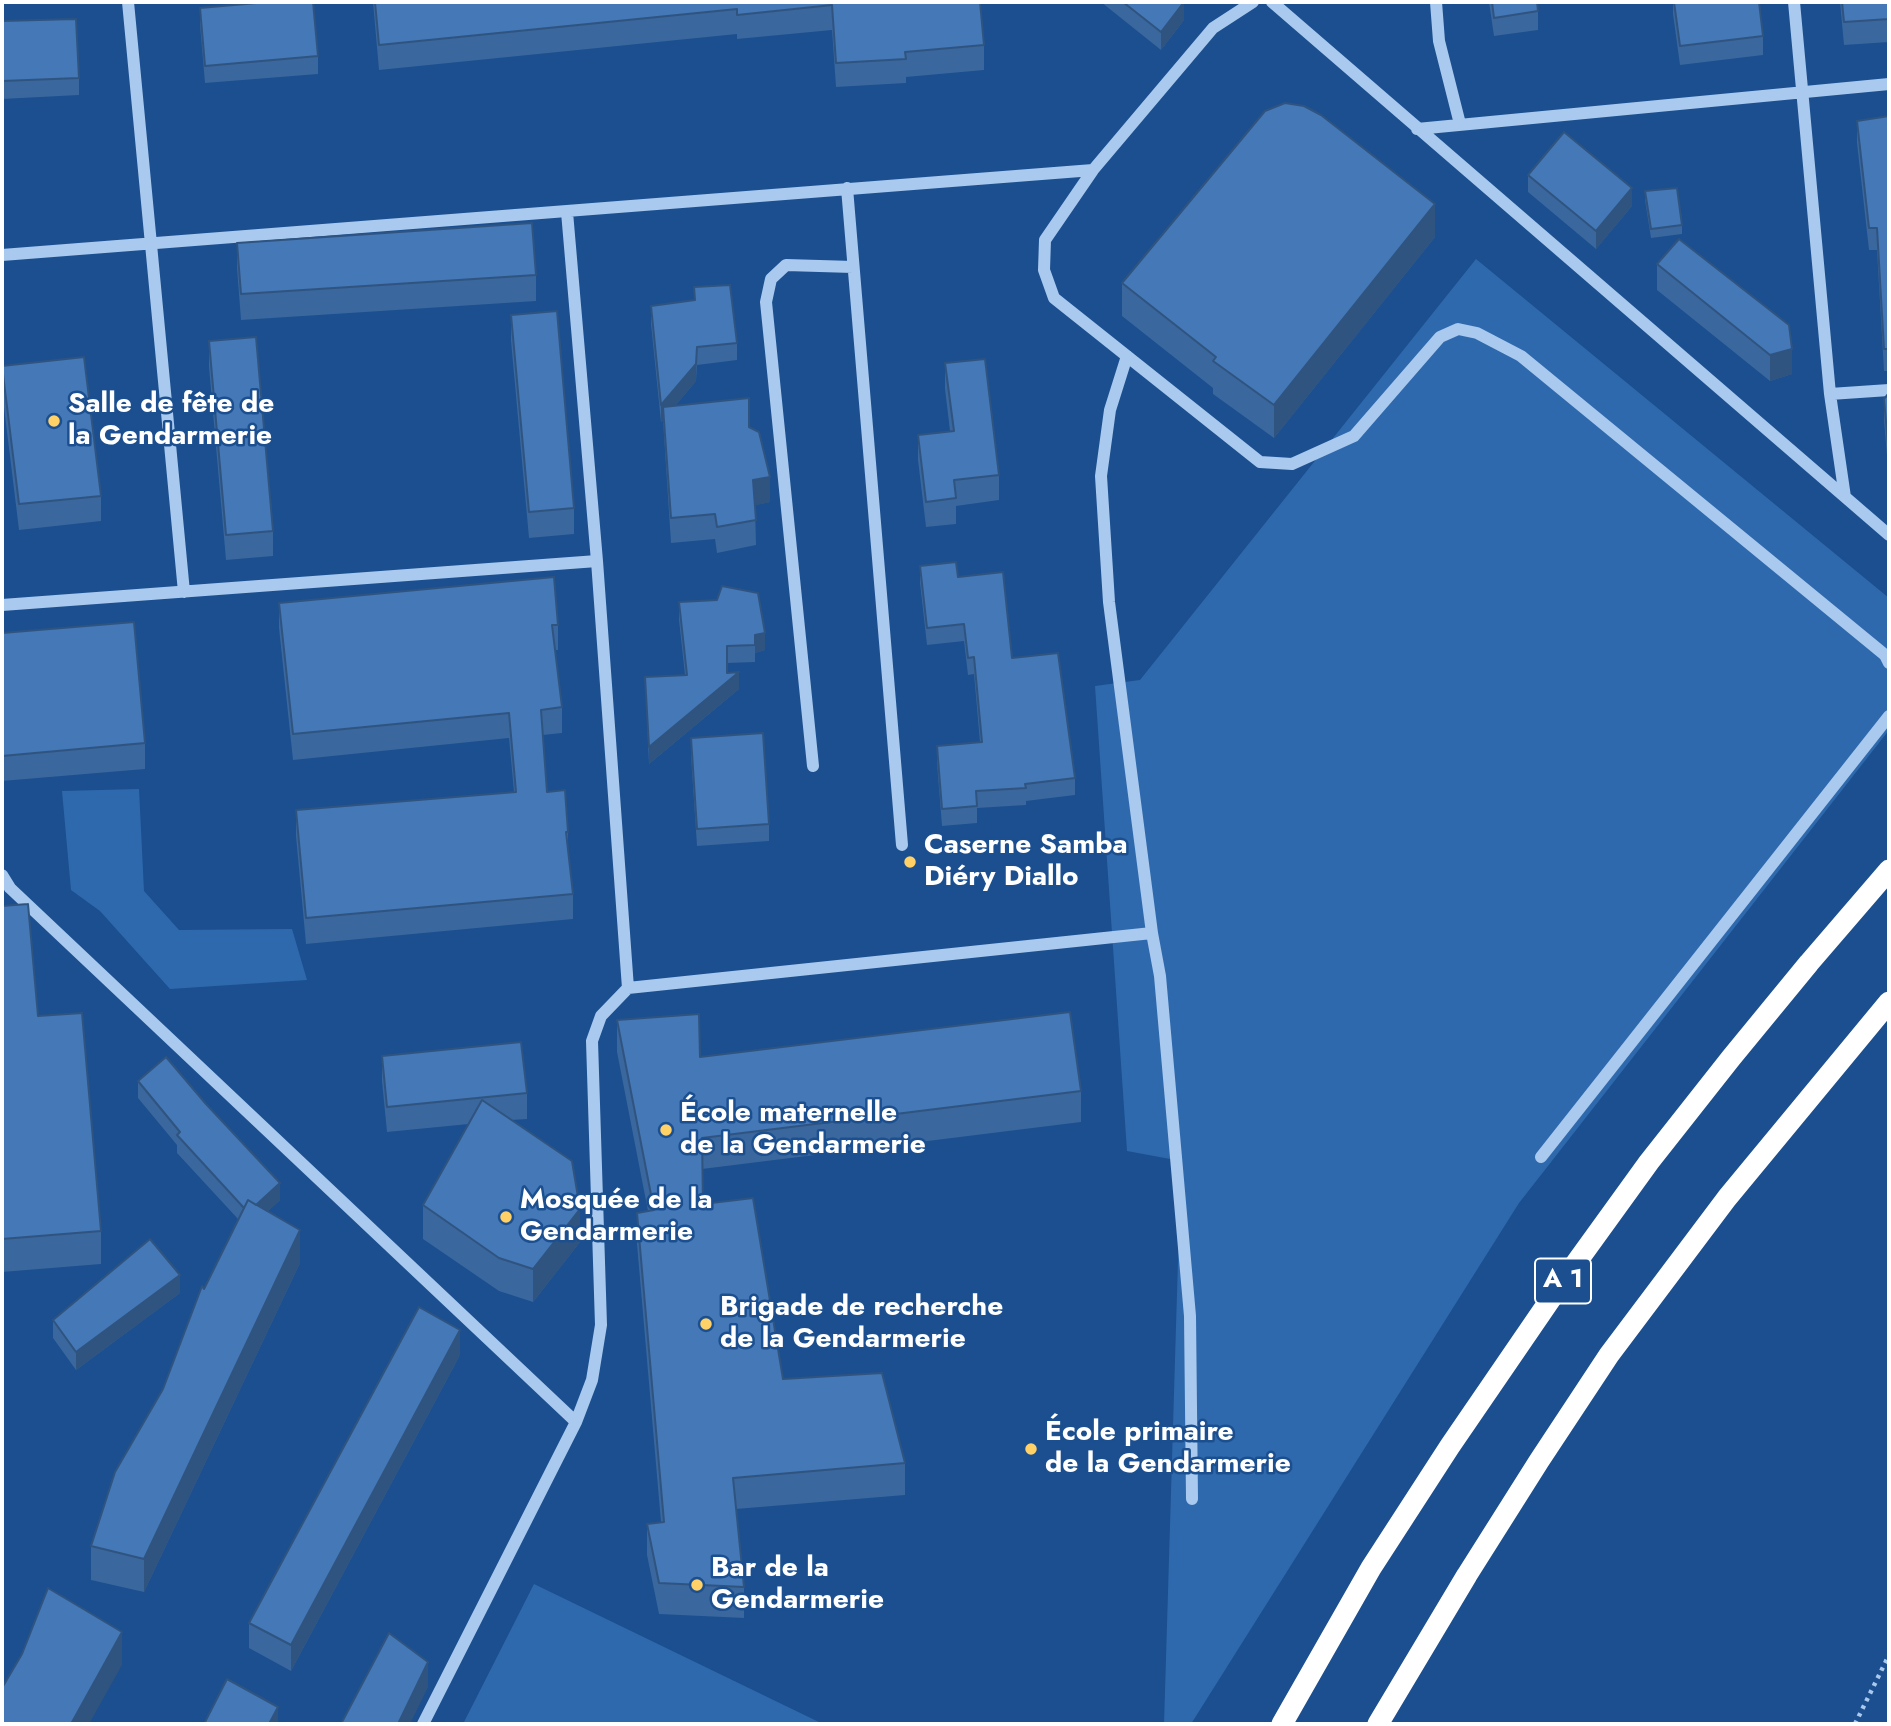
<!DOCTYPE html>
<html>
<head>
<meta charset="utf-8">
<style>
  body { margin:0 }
  #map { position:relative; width:1891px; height:1726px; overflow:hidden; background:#1b4f8f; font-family:Jost,sans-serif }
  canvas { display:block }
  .frame { position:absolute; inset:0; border:4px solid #fff; pointer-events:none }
</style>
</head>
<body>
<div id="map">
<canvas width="1891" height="1726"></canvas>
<div class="frame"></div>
</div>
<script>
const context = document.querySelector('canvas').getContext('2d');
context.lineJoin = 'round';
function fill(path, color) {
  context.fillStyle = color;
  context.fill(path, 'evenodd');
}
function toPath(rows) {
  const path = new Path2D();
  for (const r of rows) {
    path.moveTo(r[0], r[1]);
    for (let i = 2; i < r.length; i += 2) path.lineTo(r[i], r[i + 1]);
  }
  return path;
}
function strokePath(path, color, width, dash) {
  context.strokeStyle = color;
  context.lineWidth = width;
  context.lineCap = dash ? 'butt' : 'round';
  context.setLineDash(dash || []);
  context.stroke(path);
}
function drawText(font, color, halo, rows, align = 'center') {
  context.font = font + ' Jost,sans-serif';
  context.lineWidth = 5;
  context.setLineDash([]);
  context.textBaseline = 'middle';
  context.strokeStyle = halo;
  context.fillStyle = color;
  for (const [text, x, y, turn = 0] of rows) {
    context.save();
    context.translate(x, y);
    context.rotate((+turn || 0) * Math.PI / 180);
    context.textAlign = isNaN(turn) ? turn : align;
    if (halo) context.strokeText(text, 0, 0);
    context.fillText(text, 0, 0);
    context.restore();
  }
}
fill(toPath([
  [1476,259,1889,598,1889,730,1519,1203,1191,1724,1164,1724,1181,1161,1127,1151,1095,686,1140,680],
  [139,789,144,891,179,930,292,929,307,980,170,989,100,911,71,890,62,791],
  [534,1584,823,1724,463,1724]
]), '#2e69ad');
strokePath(toPath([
  [1855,1724,1889,1655]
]), '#a9c9ee', 4.5, [3.5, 5]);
strokePath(toPath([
  [128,2,184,592],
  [1253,2,1213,28,1093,170,1045,240,1044,270,1054,298,1260,462,1292,464,1354,436,1440,337,1458,329,1477,333,1521,356,1885,655,1889,663],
  [1272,2,1889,535],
  [1436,2,1439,41,1460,124],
  [1794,2,1830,394,1845,497],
  [1417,129,1889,84],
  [847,188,902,845],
  [567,212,597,561,628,988],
  [2,255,1093,170],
  [1127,356,1110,410,1101,476,1109,602,1152,933,1160,976,1190,1316,1192,1499],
  [1830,394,1889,390],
  [2,605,597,561],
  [813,766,766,302,771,279,786,265,853,267],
  [2,875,10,888,576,1422],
  [1541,1157,1889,716],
  [423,1724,576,1422,592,1380,601,1325,592,1041,601,1016,628,988,1152,933]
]), '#a9c9ee', 12);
strokePath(toPath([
  [1282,1724,1371,1568,1450,1446,1563,1281,1649,1162,1731,1058,1809,963,1889,870],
  [1378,1724,1467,1575,1539,1461,1609,1355,1727,1198,1889,1002]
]), '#fff', 21);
fill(toPath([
  [373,2,980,2,984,45,984,70,906,77,906,83,836,87,832,30,737,39,737,34,379,70],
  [1101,2,1183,2,1184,20,1161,50],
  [1489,2,1537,2,1538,11,1538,30,1494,36],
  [1673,2,1759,2,1763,36,1763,55,1680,65,1673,14],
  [1840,2,1889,2,1889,42,1844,45],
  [200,8,318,56,318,74,205,83,200,25],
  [2,21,79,78,79,95,2,99],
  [1889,116,1889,371,1884,371,1877,250,1869,250,1857,143,1857,121],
  [1528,175,1632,206,1596,249,1528,192],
  [1645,191,1682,225,1682,234,1651,238,1645,200],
  [1435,237,1274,438,1213,394,1213,388,1122,316,1122,283],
  [1679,239,1792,374,1770,381,1657,290,1657,264],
  [237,243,536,275,536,301,241,320,237,268],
  [694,287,737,343,737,360,697,365,696,381,675,406,749,427,770,502,755,505,756,545,717,553,715,539,671,543,663,420,661,422,651,324,651,306,694,300],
  [511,315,574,508,574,534,529,538,511,341],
  [209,341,273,531,273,556,226,560,209,367],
  [945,363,999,475,999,500,956,506,956,524,926,527,918,460,918,435,950,431,945,389],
  [2,366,101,496,101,521,19,530,2,391],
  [1889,393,1889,478,1884,421,1884,399],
  [920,566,958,577,1012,658,1075,778,1075,795,1026,801,1026,805,977,808,977,823,942,826,937,763,937,746,980,742,974,674,968,675,964,641,927,645,920,583],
  [679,602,765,650,755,653,755,662,727,663,727,673,739,689,649,764,645,677,685,675,679,620],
  [279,603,558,625,558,650,555,650,562,707,562,733,543,735,547,792,568,832,568,850,573,894,573,919,306,944,296,836,296,810,514,792,509,738,293,760,279,628],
  [2,633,145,743,145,769,2,781],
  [691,738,769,824,769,841,697,846,691,756],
  [2,906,38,1016,101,1231,101,1264,2,1272],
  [617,1020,700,1057,1081,1091,1081,1122,702,1169,703,1204,783,1379,905,1463,905,1495,736,1509,744,1587,744,1618,659,1614,647,1555,647,1524,661,1522,637,1244,637,1213,648,1211,617,1052],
  [382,1056,527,1093,527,1119,511,1120,580,1242,533,1302,499,1291,423,1239,423,1205,469,1124,387,1132,382,1081],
  [138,1081,280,1200,268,1211,300,1263,144,1592,91,1580,91,1546,163,1389,204,1289,238,1219,177,1153,177,1145,138,1098],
  [180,1293,76,1370,53,1338,53,1320],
  [460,1355,291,1671,249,1648,249,1623]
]), '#3a679d');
fill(toPath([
  [1184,2,1184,20,1161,50,1161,32],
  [1632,188,1632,206,1596,249,1596,231],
  [1435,204,1435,237,1274,438,1274,405],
  [697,347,696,381,664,419,663,407,663,420,661,422,661,405],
  [1792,349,1792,374,1770,381,1770,355],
  [770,477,770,502,753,506,753,480],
  [765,633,765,650,755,653,755,662,755,635],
  [739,672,739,689,649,764,649,747],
  [280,1183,280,1200,248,1230,248,1212],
  [580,1209,580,1242,533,1302,533,1269],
  [300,1230,300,1263,144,1592,144,1559],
  [180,1275,180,1293,76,1370,76,1352],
  [460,1330,460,1355,291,1671,291,1645],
  [122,1632,122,1665,89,1724,71,1724],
  [428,1662,428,1687,410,1724,398,1724],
  [278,1707,278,1724,269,1724]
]), '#305480');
const building = toPath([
  [268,2,313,2,318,56,205,66,200,8,268,2],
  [375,2,980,2,984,45,905,52,906,59,836,63,832,5,737,15,737,9,379,45,375,2],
  [1123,2,1184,2,1161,32,1123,2],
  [1492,2,1537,2,1538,11,1494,18,1492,2],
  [1674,2,1759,2,1763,36,1680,46,1674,2],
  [1842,2,1889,2,1889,19,1844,22,1842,2],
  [76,19,79,78,2,81,2,21,76,19],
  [1285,103,1304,106,1321,115,1435,204,1274,405,1213,361,1216,357,1122,283,1265,111,1285,103],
  [1889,116,1889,349,1884,349,1877,228,1869,228,1857,121,1889,116],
  [1564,132,1632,188,1596,231,1528,175,1564,132],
  [1677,188,1682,225,1651,229,1645,191,1677,188],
  [532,223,536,275,241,294,237,243,532,223],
  [1679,239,1789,325,1792,349,1770,355,1657,264,1679,239],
  [730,285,737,343,697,347,696,364,661,405,651,306,695,300,694,287,730,285],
  [557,311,574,508,529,512,511,315,557,311],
  [256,337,273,531,226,535,209,341,256,337],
  [84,357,101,496,19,504,2,366,84,357],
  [985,359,999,475,954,480,956,498,926,502,918,435,954,431,945,363,985,359],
  [1889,393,1889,456,1884,399,1889,393],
  [749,398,749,427,759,432,770,477,753,480,756,520,717,527,715,514,671,518,663,407,749,398],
  [956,562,958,577,1003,572,1012,658,1058,653,1075,778,1025,784,1026,788,976,791,977,806,942,809,937,746,982,742,974,657,968,658,964,624,927,628,920,566,956,562],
  [554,577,558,625,552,625,562,707,541,710,547,792,565,790,568,832,566,832,573,894,306,918,296,810,516,792,509,713,293,734,279,603,554,577],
  [722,586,758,593,765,633,755,635,755,645,727,646,727,673,739,672,649,747,645,677,687,675,679,602,717,600,722,586],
  [134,622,145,743,2,756,2,633,134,622],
  [763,733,769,824,697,829,691,738,763,733],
  [28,904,38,1016,82,1013,101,1231,2,1239,2,906,28,904],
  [1070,1012,1081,1091,702,1138,703,1204,753,1198,783,1379,882,1373,905,1463,733,1478,744,1587,659,1583,647,1524,664,1522,637,1213,654,1210,617,1020,699,1014,700,1057,1070,1012],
  [521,1042,527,1093,387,1107,382,1056,521,1042],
  [166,1057,206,1104,280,1183,256,1205,248,1200,244,1208,177,1135,180,1132,138,1081,166,1057],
  [482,1100,572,1161,580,1209,533,1269,499,1258,423,1205,482,1100],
  [248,1200,300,1230,144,1559,91,1546,115,1472,163,1389,202,1286,204,1289,248,1200],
  [150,1239,180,1275,76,1352,53,1320,150,1239],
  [419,1307,460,1330,291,1645,249,1623,419,1307],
  [48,1588,122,1632,71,1724,2,1724,2,1688,22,1654,48,1588],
  [389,1633,428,1662,398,1724,341,1724,389,1633],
  [227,1679,278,1707,269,1724,204,1724,227,1679]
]);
fill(building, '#4478b7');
strokePath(building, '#305480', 2);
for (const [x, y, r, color] of [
  [54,421,7,"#ffd166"],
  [910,862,7,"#ffd166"],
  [666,1130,7,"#ffd166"],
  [506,1217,7,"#ffd166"],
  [706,1324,7,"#ffd166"],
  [1031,1449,7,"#ffd166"],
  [697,1585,7,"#ffd166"]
]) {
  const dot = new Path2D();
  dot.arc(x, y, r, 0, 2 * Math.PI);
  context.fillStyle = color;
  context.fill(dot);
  strokePath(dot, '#1b4f8f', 2.5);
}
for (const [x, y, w] of [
  [1563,1281,56]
]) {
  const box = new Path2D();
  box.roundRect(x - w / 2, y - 22.5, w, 45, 5);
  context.fillStyle = '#1b4f8f';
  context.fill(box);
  strokePath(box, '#fff', 2);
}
drawText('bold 26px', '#fff', null, [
  ["A 1",1563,1281]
]);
drawText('bold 28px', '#fff', '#1b4f8f', [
  ["Salle de fête de",68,405],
  ["la Gendarmerie",68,437],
  ["Caserne Samba",924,846],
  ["Diéry Diallo",924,878],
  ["École maternelle",680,1114],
  ["de la Gendarmerie",680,1146],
  ["Mosquée de la",520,1201],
  ["Gendarmerie",520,1233],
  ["Brigade de recherche",720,1308],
  ["de la Gendarmerie",720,1340],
  ["École primaire",1045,1433],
  ["de la Gendarmerie",1045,1465],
  ["Bar de la",711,1569],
  ["Gendarmerie",711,1601]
], 'left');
</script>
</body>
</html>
